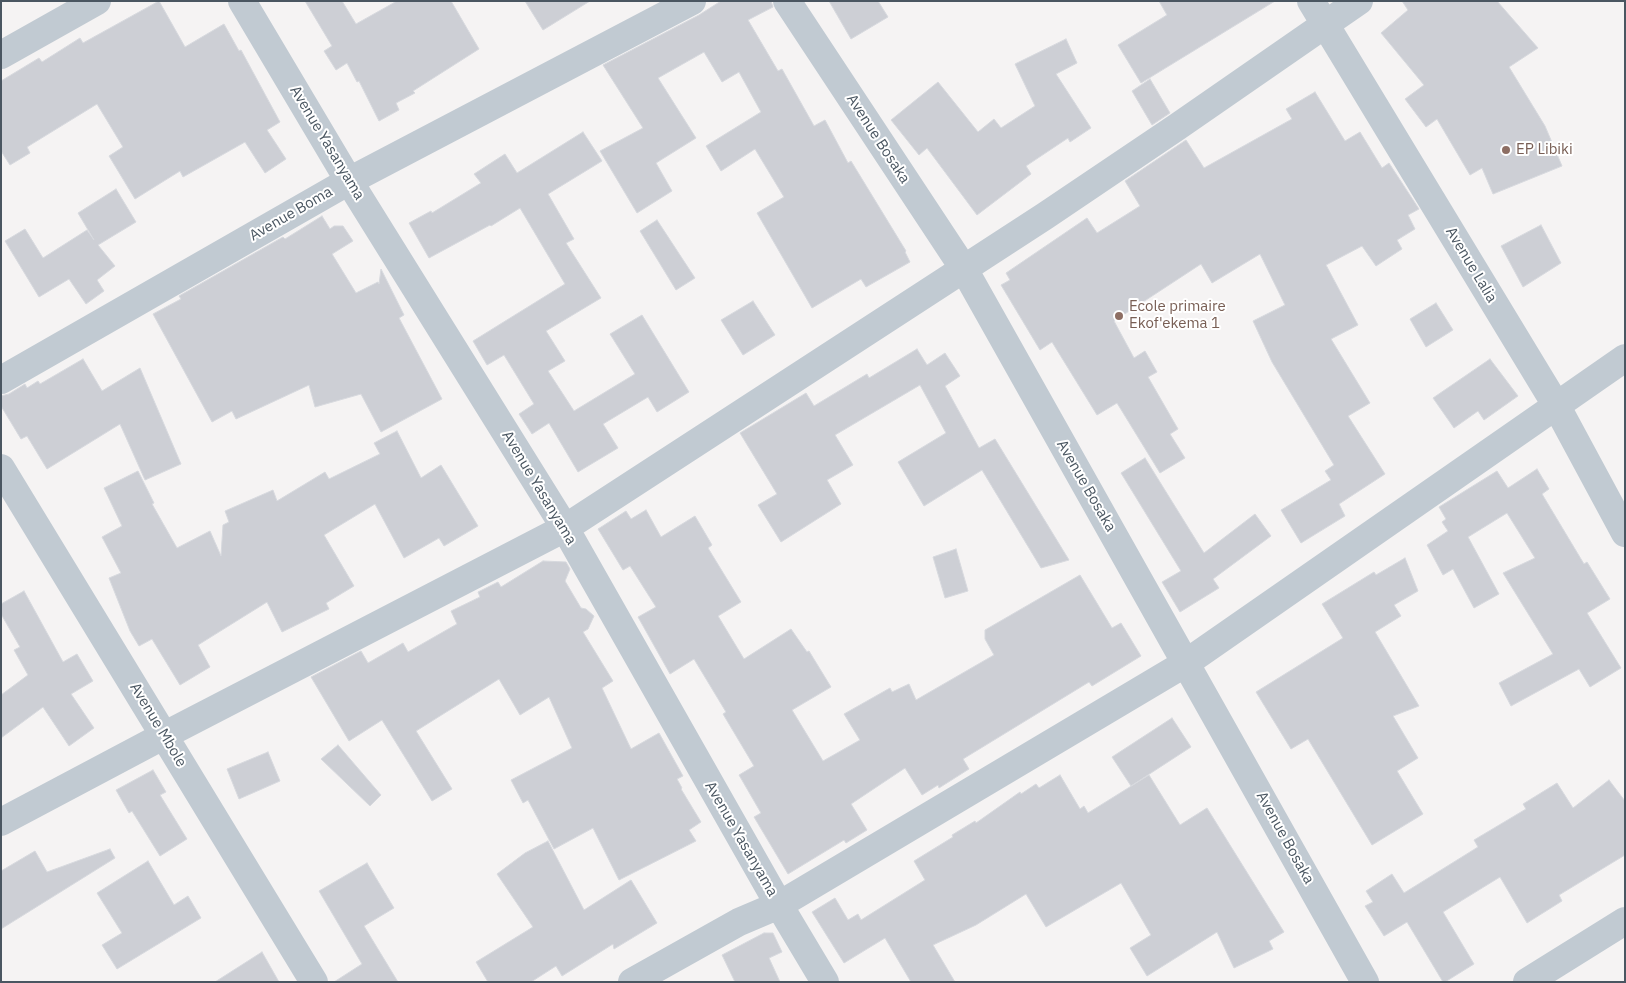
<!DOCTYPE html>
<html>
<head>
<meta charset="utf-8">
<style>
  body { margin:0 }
  #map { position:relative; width:1626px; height:983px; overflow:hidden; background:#f5f3f3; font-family:"IBM Plex Sans",sans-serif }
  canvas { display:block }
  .frame { position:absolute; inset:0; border:2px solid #4a5661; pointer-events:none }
</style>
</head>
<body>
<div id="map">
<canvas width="1626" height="983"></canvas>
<div class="frame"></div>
</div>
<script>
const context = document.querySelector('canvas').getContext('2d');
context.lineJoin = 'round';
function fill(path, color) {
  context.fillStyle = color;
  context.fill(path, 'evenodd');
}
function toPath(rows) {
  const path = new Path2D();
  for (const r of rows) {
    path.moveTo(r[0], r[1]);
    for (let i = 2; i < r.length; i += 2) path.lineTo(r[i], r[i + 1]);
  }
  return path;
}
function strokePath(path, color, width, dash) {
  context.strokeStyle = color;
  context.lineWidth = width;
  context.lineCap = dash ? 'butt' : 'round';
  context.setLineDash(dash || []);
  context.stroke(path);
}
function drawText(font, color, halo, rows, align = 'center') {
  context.font = font + ' "IBM Plex Sans",sans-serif';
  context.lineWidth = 4;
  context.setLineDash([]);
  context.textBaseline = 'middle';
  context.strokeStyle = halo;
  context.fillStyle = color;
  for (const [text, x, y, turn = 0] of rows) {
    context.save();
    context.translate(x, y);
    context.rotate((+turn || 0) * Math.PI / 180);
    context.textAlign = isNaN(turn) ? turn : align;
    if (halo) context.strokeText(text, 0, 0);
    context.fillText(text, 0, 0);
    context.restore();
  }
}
const building = toPath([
  [159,1,185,47,224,24,239,51,241,50,280,122,267,130,286,159,265,173,245,142,183,177,180,171,135,199,109,156,123,147,97,104,27,147,30,153,10,165,1,151,1,81,39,58,42,62,80,38,83,43,159,1],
  [305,1,342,1,356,24,397,1,451,1,479,49,413,91,415,93,396,103,399,110,379,121,359,81,357,82,347,63,336,70,324,51,332,46,305,1],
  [525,1,590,1,543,30,525,1],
  [721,1,771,1,773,7,748,20,778,71,782,69,814,126,825,120,848,163,851,161,906,251,905,252,910,262,866,287,861,279,812,308,757,213,784,197,755,149,721,171,706,146,761,112,739,72,722,82,704,52,658,78,696,138,656,163,672,191,637,213,600,151,643,128,603,65,699,15,721,1],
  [829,1,878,1,888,17,851,39,829,1],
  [1159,1,1275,1,1141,83,1118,45,1167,15,1159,1],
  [1402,1,1497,1,1538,48,1509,67,1545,126,1562,166,1493,194,1482,168,1470,175,1437,119,1426,127,1405,99,1424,85,1381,33,1408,10,1402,1],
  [1066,39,1077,63,1056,74,1091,128,1070,142,1068,138,1026,166,1031,174,977,215,927,148,919,155,891,120,938,82,978,132,994,119,1001,128,1035,106,1015,64,1066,39],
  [1150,79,1170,113,1152,125,1132,91,1150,79],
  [1315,92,1345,141,1360,132,1382,168,1389,163,1419,209,1408,215,1415,229,1397,240,1402,249,1376,266,1362,246,1326,265,1358,325,1331,339,1370,403,1348,416,1385,474,1339,504,1345,516,1301,543,1281,510,1331,480,1325,471,1334,465,1272,362,1253,321,1285,305,1260,254,1212,283,1201,264,1114,321,1134,358,1145,351,1157,372,1148,377,1178,429,1170,434,1185,458,1160,473,1117,403,1097,415,1052,342,1040,350,1001,285,1010,280,1006,273,1087,218,1097,233,1140,206,1125,181,1186,140,1204,168,1292,119,1286,109,1315,92],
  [583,132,602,161,548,194,574,239,566,243,601,298,546,331,565,361,548,371,574,411,635,374,610,334,642,315,689,392,657,412,648,397,603,424,618,448,578,472,549,423,532,434,519,414,534,404,504,355,487,365,473,341,565,284,520,208,491,226,490,225,429,258,409,223,431,211,432,213,481,183,474,174,505,154,517,173,583,132],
  [116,189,136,222,98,245,115,266,97,280,104,291,86,304,69,279,39,297,5,241,25,229,43,258,87,230,94,240,78,213,116,189],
  [322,216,330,229,334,226,343,226,353,241,332,254,356,293,378,282,379,284,381,269,404,315,399,318,442,399,381,432,361,394,315,407,309,385,236,419,232,411,212,422,153,314,181,299,179,296,283,237,285,239,322,216],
  [657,220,695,278,676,290,640,231,657,220],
  [1541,225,1561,263,1523,287,1501,246,1541,225],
  [753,301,775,335,743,355,721,320,753,301],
  [1436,303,1453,330,1426,347,1410,319,1436,303],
  [917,349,927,365,945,353,960,376,945,386,979,448,995,439,1069,560,1041,568,982,470,924,506,898,462,946,433,920,385,835,435,853,465,827,480,841,504,781,542,758,505,777,494,740,433,806,393,814,406,867,374,869,378,917,349],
  [83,359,102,391,140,368,181,464,145,480,120,424,47,469,27,436,21,439,1,406,1,396,9,394,25,384,27,388,38,381,40,384,83,359],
  [1490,359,1518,396,1484,420,1478,411,1454,428,1433,398,1490,359],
  [397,431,421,478,441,465,478,526,444,546,439,538,404,558,375,504,324,535,354,586,326,603,329,609,282,632,267,602,198,645,210,667,180,685,152,639,139,646,130,631,109,578,121,573,102,537,122,526,104,488,138,471,154,503,152,504,177,548,210,531,221,556,223,525,229,522,225,511,273,490,277,501,325,472,329,479,380,454,374,443,397,431],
  [1145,458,1204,553,1255,514,1271,536,1213,579,1219,588,1180,612,1162,582,1181,571,1121,473,1145,458],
  [1537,469,1549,489,1542,494,1584,564,1587,562,1610,599,1587,613,1621,668,1590,687,1579,669,1511,706,1499,683,1553,654,1503,573,1535,558,1507,513,1468,537,1499,594,1474,608,1453,569,1443,575,1427,545,1448,531,1442,522,1446,519,1439,507,1497,471,1508,488,1537,469],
  [646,510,661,537,695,516,712,545,708,548,741,602,718,616,744,659,791,629,807,652,809,651,831,687,792,710,823,761,860,740,844,714,890,688,892,692,909,684,916,700,994,655,985,639,985,630,1080,575,1112,628,1121,623,1141,656,1092,686,1089,682,963,759,969,769,939,788,938,785,922,795,905,768,851,804,867,830,846,843,844,840,788,874,754,817,761,813,739,775,754,766,723,714,726,712,694,659,670,674,638,617,656,607,630,566,623,570,598,529,626,511,631,519,646,510],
  [956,549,968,591,945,598,933,557,956,549],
  [1405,558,1418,591,1394,605,1401,616,1375,632,1419,706,1393,716,1418,758,1397,771,1423,814,1372,845,1308,739,1291,749,1256,692,1343,638,1322,604,1374,572,1376,575,1405,558],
  [543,561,566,562,570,569,565,581,581,608,586,609,594,616,588,629,583,632,613,681,602,688,631,749,659,733,683,776,677,779,682,788,681,789,701,822,689,830,696,841,619,880,593,828,554,849,528,800,523,803,511,780,572,748,549,697,520,715,499,679,416,731,452,789,432,801,382,720,349,741,311,677,361,651,368,663,403,643,408,652,457,624,451,611,480,597,478,592,498,582,501,587,543,561],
  [24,591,63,662,77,654,93,681,71,694,94,728,69,746,43,707,1,738,1,695,28,675,14,650,20,647,1,614,1,604,24,591],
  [1172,718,1191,747,1131,786,1112,757,1172,718],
  [338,745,381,795,370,806,321,759,338,745],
  [268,752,280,781,239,799,227,769,268,752],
  [153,770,166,792,160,795,187,839,160,856,132,811,129,813,116,790,153,770],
  [1060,775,1080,809,1084,806,1088,813,1149,775,1180,825,1207,808,1284,932,1269,941,1273,949,1234,968,1217,932,1147,976,1130,948,1151,935,1121,883,1046,927,1026,894,976,925,933,945,955,982,911,982,885,938,844,963,812,912,835,898,848,920,858,914,861,920,925,880,914,861,953,837,952,835,975,821,976,823,1020,792,1021,794,1036,784,1039,788,1060,775],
  [1609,780,1625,801,1625,855,1559,895,1562,901,1527,923,1500,877,1443,912,1474,964,1445,982,1443,982,1407,922,1384,936,1365,906,1373,902,1366,891,1392,874,1404,893,1478,847,1474,840,1526,809,1523,804,1557,783,1573,808,1609,780],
  [548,841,584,910,631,880,657,923,614,949,613,944,562,976,556,966,531,982,488,982,476,962,533,927,497,874,525,853,548,841],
  [110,849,115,858,1,929,1,871,35,851,47,872,110,849],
  [148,861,174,905,188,896,201,918,117,969,102,945,122,933,97,893,148,861],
  [367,863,394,908,364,926,398,982,334,982,362,964,319,891,367,863],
  [764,933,773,933,782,952,769,958,780,982,735,982,722,955,764,933],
  [262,952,279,982,215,982,262,952]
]);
fill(building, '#cdcfd5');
strokePath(building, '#d7d9de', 1);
strokePath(toPath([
  [242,1,349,181,565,528,779,905,825,982],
  [787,1,964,269,1365,982],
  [1311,1,1556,405,1625,533],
  [1,55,97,1],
  [1,380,349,181,692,1],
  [1,468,314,982],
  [1,822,165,735,565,528,1045,216,1177,127,1359,1],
  [632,982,739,922,779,905,1186,663,1625,358],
  [1527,982,1625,921]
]), '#c1cad2', 28);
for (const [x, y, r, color] of [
  [1506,150,5,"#8d6e63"],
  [1119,316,5,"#8d6e63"]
]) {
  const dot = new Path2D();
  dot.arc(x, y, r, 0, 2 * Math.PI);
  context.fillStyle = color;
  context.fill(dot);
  strokePath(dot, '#fff', 2);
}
drawText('15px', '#4a5661', '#fff', [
  ["Avenue Bosaka",878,139,57],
  ["Avenue Yasanyama",327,143,59],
  ["Avenue Boma",291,214,-30],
  ["Avenue Lalia",1471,265,59],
  ["Avenue Bosaka",1086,486,60],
  ["Avenue Yasanyama",539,488,59],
  ["Avenue Mbole",158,725,59],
  ["Avenue Bosaka",1285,838,61],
  ["Avenue Yasanyama",741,839,60]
]);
drawText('15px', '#785e54', '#fff', [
  ["EP Libiki",1516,150],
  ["Ecole primaire",1129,307],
  ["Ekof'ekema 1",1129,324]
], 'left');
</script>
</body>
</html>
